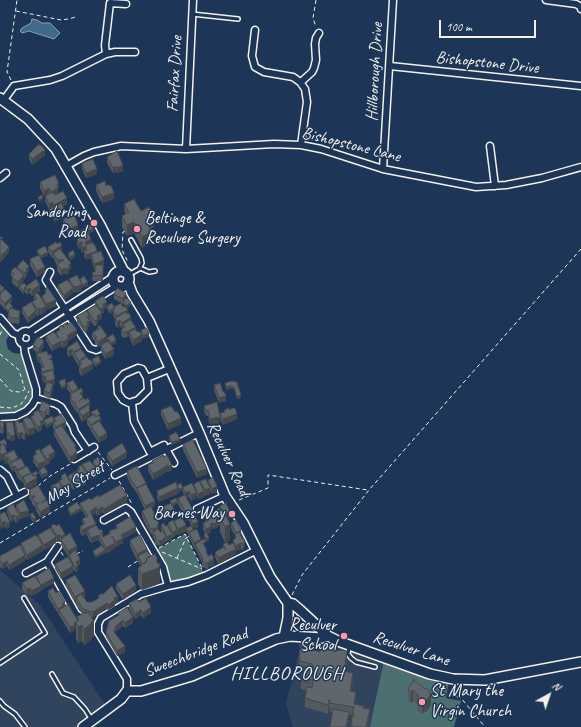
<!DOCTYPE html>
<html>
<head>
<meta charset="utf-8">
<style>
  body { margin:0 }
  #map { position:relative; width:581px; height:727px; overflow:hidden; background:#1d3557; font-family:Caveat,sans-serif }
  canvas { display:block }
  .north { position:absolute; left:529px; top:675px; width:40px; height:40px; -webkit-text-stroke:3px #1d3557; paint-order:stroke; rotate:40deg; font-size:11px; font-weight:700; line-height:16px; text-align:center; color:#f4f1e8 }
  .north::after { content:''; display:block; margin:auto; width:14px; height:18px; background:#f4f1e8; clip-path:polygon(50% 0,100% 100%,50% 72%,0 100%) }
  .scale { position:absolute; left:439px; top:20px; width:97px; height:18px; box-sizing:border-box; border:2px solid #f4f1e8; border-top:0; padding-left:5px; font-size:12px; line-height:14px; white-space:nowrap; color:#f4f1e8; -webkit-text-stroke:3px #1d3557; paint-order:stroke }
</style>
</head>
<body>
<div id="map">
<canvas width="581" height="727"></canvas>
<div class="north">N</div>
<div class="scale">100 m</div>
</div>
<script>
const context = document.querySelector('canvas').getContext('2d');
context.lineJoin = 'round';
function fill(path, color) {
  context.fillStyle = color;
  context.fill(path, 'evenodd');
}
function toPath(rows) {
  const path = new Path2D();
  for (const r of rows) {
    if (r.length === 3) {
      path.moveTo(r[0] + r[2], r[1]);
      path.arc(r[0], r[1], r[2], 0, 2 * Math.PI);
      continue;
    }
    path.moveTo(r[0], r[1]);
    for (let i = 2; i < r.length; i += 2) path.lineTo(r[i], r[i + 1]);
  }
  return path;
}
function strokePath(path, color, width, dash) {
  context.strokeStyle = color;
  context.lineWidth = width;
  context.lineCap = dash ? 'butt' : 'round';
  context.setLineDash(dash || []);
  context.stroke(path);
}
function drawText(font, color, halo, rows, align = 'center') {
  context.font = font + ' Caveat,sans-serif';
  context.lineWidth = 3;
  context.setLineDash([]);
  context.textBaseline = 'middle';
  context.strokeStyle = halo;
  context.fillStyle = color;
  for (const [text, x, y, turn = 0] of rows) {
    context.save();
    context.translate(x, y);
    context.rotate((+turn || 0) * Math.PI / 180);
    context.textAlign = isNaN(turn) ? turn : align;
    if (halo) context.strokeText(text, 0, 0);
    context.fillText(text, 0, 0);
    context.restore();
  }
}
fill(toPath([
  [0,570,40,605,106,706,77,727,0,727],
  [307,642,332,646,384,660,372,723,387,727,293,727,286,703,300,648,299,647,299,643]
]), '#31445d');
fill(toPath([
  [0,323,10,333,6,341,8,349,13,353,22,354,33,392,30,400,22,408,15,412,7,413,0,413],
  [185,534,203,572,184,579,172,581,170,580,169,573,156,550],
  [384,660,449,682,446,698,461,701,454,727,370,727]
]), '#4c6f71');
const water = toPath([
  [32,19,37,20,42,23,50,23,60,33,54,39,29,31,22,33,20,31,22,28,31,23,32,19]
]);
fill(water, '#416989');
strokePath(water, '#899faf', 1);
const lane = toPath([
  [192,14,238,19],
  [140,268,149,272,155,271],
  [128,275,139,269,142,263,141,258,131,240],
  [349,646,348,654,351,658,356,662,375,667],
  [0,663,45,633,24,598],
  [52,674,63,693,74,697,85,709,92,720],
  [0,701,4,706,15,714,25,727]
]);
const street = toPath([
  [546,0,576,4,581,7,581,9],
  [255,30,252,56,255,67,264,72,293,77,300,82,305,89,307,102,301,145],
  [106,54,105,45,110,3,126,4],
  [390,66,581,86],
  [301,82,312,72,314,68,316,60,315,44,316,38,319,33],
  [3,101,14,86,50,80,62,76,106,54,115,52,135,52],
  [490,146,495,186],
  [186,149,193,0],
  [66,166,84,156,94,152,121,146,186,149,274,144,301,145,321,149,383,169,476,187,506,185,542,178,581,167],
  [383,169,393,0],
  [0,178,6,173],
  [46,280,90,348,96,350,103,347],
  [46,280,50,272],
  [0,318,13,333,20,336],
  [26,338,7],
  [29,332,113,277],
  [33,338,117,286],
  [138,368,142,369,147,378,148,390,138,400,129,403,123,400,118,393,117,382,124,374,138,368],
  [147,378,169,369],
  [36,398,56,404,61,407,73,426,75,432,88,451],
  [132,403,134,421,150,452,164,445],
  [0,417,16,416,26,411,32,405,36,398,36,389,25,353,24,345],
  [166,449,174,463],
  [74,459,94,447],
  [0,470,7,476,17,496],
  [115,475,199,433],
  [0,505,25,492],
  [197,509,225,496],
  [104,520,126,508,131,512,163,567,168,586],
  [47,562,76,614,85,620],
  [26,573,47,562,58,546],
  [127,691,127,679,98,632,98,624,101,618,141,594,168,586,188,582,207,575,257,550]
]);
const secondary = toPath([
  [0,98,28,119,56,149,100,225,124,272],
  [121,279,8],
  [128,282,132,293,149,321,199,433,225,496,243,523,270,577,288,603,288,618,284,637],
  [288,603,293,604,300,610,328,636,338,641,430,674,453,679,485,680,581,662],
  [83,727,121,699,127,691,141,691,192,676,276,639,290,636,322,638,328,636]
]);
strokePath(lane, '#f4f1e8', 6);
strokePath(street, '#f4f1e8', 9);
strokePath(secondary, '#f4f1e8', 12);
strokePath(toPath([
  [316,0,313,18,316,27],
  [16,11,61,20,68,19,76,17],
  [11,80,7,72,17,0],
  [125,231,123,232,122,250,128,262],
  [0,335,2,330],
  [0,354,19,370,25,390,28,391],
  [0,379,11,391,19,392,24,390],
  [0,407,11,408,20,405,25,399,29,391],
  [98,452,112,470],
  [119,481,132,504],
  [38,486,50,476,70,464],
  [239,500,268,488,268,475,368,490],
  [0,543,110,478],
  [159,548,185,534,203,570],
  [61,552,65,558],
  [162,552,202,569],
  [76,554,83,551],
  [177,558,186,538,190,536],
  [128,567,139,560],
  [292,595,302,575,369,490,581,249],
  [450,695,461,698,485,727]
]), '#f4f1e8', 1, [4, 3]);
strokePath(lane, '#1d3557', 3);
strokePath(street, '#1d3557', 6);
strokePath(secondary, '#1d3557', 9);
fill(toPath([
  [29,154,45,155,32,165,29,159],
  [107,157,123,171,117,173,116,172,113,173,107,163],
  [82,163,97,174,86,178,82,169],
  [40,182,59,188,58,188,58,193,67,204,63,206,65,216,55,222,53,218,50,218,49,215,49,209,45,201,45,196,49,194,44,196,40,188],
  [96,185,106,186,114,199,102,203,96,191],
  [124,204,141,211,154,227,151,229,152,242,142,248,134,233,127,236,122,227,122,216,125,214],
  [63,219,78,230,68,234,63,224],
  [85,225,94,231,88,233,91,243,104,266,103,266,103,281,92,281,93,272,95,272,95,269,94,269,91,258,86,260,84,256,84,252,82,253,81,250,81,248,79,249,77,244,77,239,78,238,77,232,85,228],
  [0,236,9,252,2,261,1,260,1,261,0,263],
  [48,247,62,251,71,268,69,270,69,273,66,275,65,273,61,276,57,270,57,266,53,257,52,258,48,252],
  [37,250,48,255,41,258,45,272,37,277,30,265,30,259,39,255,37,253],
  [68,253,75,257,71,260,68,256],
  [17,267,29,271,27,274,27,275,25,279,24,278,24,280,18,288,12,283,12,277,11,277,11,271,17,269],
  [69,279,80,279,88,285,82,288,82,290,77,293,76,291,74,293,73,290,73,293,64,300,58,291,58,285,69,282],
  [0,284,12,301,10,304,13,309,20,316,19,324,12,323,8,321,8,316,9,313,0,304],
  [19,286,27,286,40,291,32,296,30,293,27,295,25,292,23,294,19,289],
  [45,291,56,306,46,310,46,309,46,312,41,315,40,314,38,316,36,314,36,316,28,323,22,313,22,308,32,304,32,302,34,301,34,295,42,299,42,296,45,294],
  [114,294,126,299,131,305,126,308,128,313,142,341,133,346,129,336,123,338,121,335,121,330,123,328,122,328,120,326,117,328,115,324,115,319,113,316,113,311,110,314,107,309,107,306,123,307,125,306,123,304,114,299],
  [95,301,107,307,104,309,104,312,102,314,102,318,98,321,98,323,96,326,94,326,89,319,90,326,88,327,88,330,86,333,84,332,77,322,77,316,87,312,87,310,95,305],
  [67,325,77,335,68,341,68,345,63,348,61,346,52,351,46,341,46,336,56,334,56,332,59,331,59,327],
  [97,328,107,342,108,341,107,338,116,343,111,345,114,355,105,359,101,351,101,345,103,344,98,347,95,343,95,341,92,338,92,333,97,330],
  [141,330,149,336,143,339,141,333],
  [33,345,44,346,41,352,48,355,52,362,55,385,53,385,53,390,50,399,44,396,44,391,46,385,45,382,43,383,42,377,41,374,41,368,42,368,40,362,38,363,36,355,36,353,37,352,33,350],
  [67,348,81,349,93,369,81,376,79,372,79,366,74,359,74,357,74,358,72,355,69,357,67,353],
  [92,359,101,363,96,367,92,362],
  [237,382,241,398,237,399,234,389,231,388,226,390,225,383],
  [67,383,78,389,83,397,83,398,85,400,90,402,90,417,92,415,91,412,100,417,101,423,107,438,99,443,91,431,91,430,87,424,87,419,82,422,79,416,79,414,74,409,74,408,71,404,70,400,70,395,71,394,67,389],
  [214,385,223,392,226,401,219,403,214,390],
  [42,401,50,410,49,415,46,415,45,418,43,418,44,420,54,419,66,427,63,428,76,450,77,457,70,463,54,435,54,430,53,428,53,424,47,428,44,423,44,424,42,426,42,430,38,432,35,428,35,433,28,436,24,427,26,439,24,440,22,438,18,439,15,427,15,422,23,424,23,420,28,419,31,420,31,417,33,416,33,413,39,411],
  [204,406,220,423,210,425,208,416,206,416,204,411],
  [161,410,175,412,181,424,168,430,161,415],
  [224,410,230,410,237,419,223,425,220,418,220,413,224,412],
  [0,421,4,428,3,434,0,433],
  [6,422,15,440,10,441,9,439,7,439],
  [169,436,180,441,172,445,169,439],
  [0,441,7,448,5,448,7,454,18,459,31,474,38,477,37,478,37,484,26,490,23,482,22,482,17,477,17,476,15,471,13,472,8,463,5,464,4,459,0,461],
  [183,444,207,474,197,478,183,450],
  [41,450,55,457,50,460,50,463,47,465,46,464,46,466,44,467,48,475,42,478,39,473,39,470,43,467,38,469,33,462,33,456,35,455,35,451,41,452],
  [107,453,127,457,112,466,107,458],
  [163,455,172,470,168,472,168,471,153,480,148,470,148,465,152,463,152,461],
  [93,461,104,470,98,474,98,476,93,479,92,477,89,479,88,479,88,480,86,481,86,484,83,486,82,484,82,486,78,488,77,487,73,490,71,487,71,489,69,491,69,493,65,496,63,492,63,495,55,500,51,492,51,486,59,483,59,481,61,480,61,476,68,478,68,476,77,473,78,467,82,466,82,464,93,464],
  [127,471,146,484,155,506,152,508,159,529,159,530,160,532,161,532,161,525,165,526,168,526,168,523,174,522,186,531,178,535,177,532,177,534,173,538,172,537,172,539,167,542,166,540,166,542,160,546,155,544,155,541,153,537,153,535,150,533,142,517,142,511,145,510,137,493,131,485,127,477],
  [208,480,217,492,212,494,210,490,210,494,205,496,204,494,204,497,198,499,196,494,196,498,191,501,189,497,186,498,194,513,198,527,193,529,201,541,205,548,207,553,214,565,208,567,208,569,202,567,202,562,195,548,194,548,189,537,189,535,189,536,186,531,186,528,191,526,189,520,187,521,178,504,178,498,184,495,183,493,183,487,194,488,194,484,200,484,200,481,208,483],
  [177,485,183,490,178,492,178,494,159,502,157,497,157,491],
  [29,490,46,500,50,512,40,517,36,511,36,509,35,507,32,504,32,502,29,498],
  [99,497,127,501,104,514,103,512,97,516,96,513,92,515,96,525,99,530,103,532,103,537,109,534,109,531,116,529,116,525,136,532,123,539,123,543,116,547,115,546,115,548,106,554,105,551,105,553,96,558,93,553,93,551,102,546,99,540,91,543,87,536,87,534,82,536,80,532,80,527,83,525,82,519,86,517,81,509,81,511,71,516,68,511,68,508,80,508,80,503],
  [170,501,178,503,172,506,174,515,164,520,160,514,160,508,170,504],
  [16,505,29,516,20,519,19,518,19,521,16,523,14,520,11,522,7,513,7,508,16,508],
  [220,506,230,518,228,519,230,540,225,543,220,532,220,525,219,526,218,525,218,527,214,529,213,528,211,529,211,532,207,534,209,540,206,542,204,536,204,534,205,533,203,529,203,523,205,522,205,515,214,513,214,511,220,509],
  [0,514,10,527,6,529,5,527,2,528,1,526,1,528,0,529],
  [30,514,36,521,33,522,30,517],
  [231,523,241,536,245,545,243,550,241,549,236,551,236,554,218,564,215,557,215,552,223,548,223,544,229,545,233,543,233,540,235,539,235,536,231,528],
  [51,526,65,536,77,551,76,552,80,565,78,566,78,571,75,572,73,569,73,572,61,579,55,569,55,564,69,558,69,556,68,556,61,545,61,542,60,540,57,542,56,540,56,543,44,550,43,548,43,551,27,560,25,558,25,561,9,570,7,566,2,569,0,567,0,556,21,546,21,543,38,538,38,535,51,530],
  [130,540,147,551,151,556,157,563,160,580,159,583,156,585,142,590,138,584,138,568,141,566,138,562,138,559,137,560,130,546],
  [36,576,54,583,41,590,41,591,31,596,30,594,27,595,22,589,22,583,36,578],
  [66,580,85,597,84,597,87,602,92,602,98,598,98,596,102,595,118,602,115,603,115,606,108,610,107,609,93,617,91,617,94,637,92,637,92,639,84,645,82,641,78,643,76,639,76,627,75,628,75,630,70,633,48,597,48,591,65,606,77,620,77,617,82,614,66,586],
  [116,584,136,590,123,600,116,589],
  [139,602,151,613,143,618,141,615,135,619,129,609,129,603],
  [118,613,133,623,125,628,123,626,116,631,115,633,125,652,117,656,106,637,106,632,118,615],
  [313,650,320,652,332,650,347,660,345,671,353,681,351,691,356,700,355,704,364,709,370,718,368,727,350,727,351,727,351,723,352,715,349,715,349,720,348,727,330,727,333,712,330,712,330,708,329,708,328,714,305,707,305,698,307,691,301,689,301,681,302,670,300,669,300,666,299,666,299,657],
  [408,689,430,694,431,705,426,712,425,711,422,714,417,710,417,704,413,701,411,703,408,700]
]), '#53595d');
fill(toPath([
  [45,150,45,155,32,165,32,159],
  [123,165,123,171,117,173,117,168],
  [116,166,116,172,113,173,113,168],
  [97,169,97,174,86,178,86,173],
  [59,183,58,194,51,197,51,192,57,184],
  [49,188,49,193,44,196,44,191],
  [114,193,114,199,102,203,102,197],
  [43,198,43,200,39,202,39,200],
  [67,198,67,204,54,210,54,205],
  [53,202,53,208,49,210,49,204],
  [65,211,65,216,55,222,55,217],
  [53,212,53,218,50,218,50,213],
  [154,216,154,227,146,232,146,221],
  [134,222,134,233,127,236,127,225],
  [78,225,78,230,68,234,68,229],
  [94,228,94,231,88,234,88,231],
  [152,232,152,242,142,248,142,237],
  [91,239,91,244,86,247,86,251,82,253,82,247,85,242],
  [82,242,82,247,81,244,81,248,79,249,79,243],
  [62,245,62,251,55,256,53,253,53,257,52,258,52,252],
  [9,247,9,252,2,261,2,255],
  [97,251,97,257,91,254,91,258,86,260,86,255],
  [48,252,48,255,40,259,40,256],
  [75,254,75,257,71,260,71,257],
  [1,256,1,261,0,263,0,257],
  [61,259,61,264,58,265,58,261],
  [104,260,104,266,94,269,94,264],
  [71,263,71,268,69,270,69,273,66,275,66,270],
  [29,266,29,271,27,274,27,275,25,279,25,273,26,269],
  [45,267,45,272,37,277,37,271],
  [65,268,65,273,61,276,61,270],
  [24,275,24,280,18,288,18,282],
  [88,282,88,285,82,288,82,290,77,293,77,287],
  [40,285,40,291,32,296,32,290],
  [76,286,76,291,74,293,74,287],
  [30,288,30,293,27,295,27,290],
  [73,288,73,293,64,300,64,295],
  [25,289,25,292,23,294,23,291],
  [126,293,126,299,123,301,123,304,123,299],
  [12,296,12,301,6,308,5,307,5,303],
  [56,300,56,306,46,310,46,304],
  [107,302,107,307,104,309,104,312,102,314,102,318,98,321,98,323,96,326,97,316,100,314,100,309,103,304],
  [131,302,131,305,126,308,126,306],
  [46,306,46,312,41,315,41,309],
  [40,308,40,314,38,316,38,310],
  [114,308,114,311,113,310,113,311,110,314,110,311],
  [36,310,36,316,28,323,28,318],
  [128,310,128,316,116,321,116,316],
  [20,311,20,316,19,324,19,318],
  [89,315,90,326,88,327,88,330,86,333,87,317],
  [131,317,131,323,123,324,123,328,122,328,122,323],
  [120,320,120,326,117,328,117,322],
  [136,327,136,333,129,332,129,336,127,337,127,332],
  [77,330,77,335,68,341,68,345,63,348,63,342,68,335],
  [149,333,149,336,143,339,143,336],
  [142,335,142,341,133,346,133,340],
  [107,336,107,342,98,347,98,342],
  [116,340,116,343,111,346,111,343],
  [44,341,44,346,39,354,39,349],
  [61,341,61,346,52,351,52,346],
  [81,348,81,353,74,353,74,358,74,352],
  [72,349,72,355,69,357,69,351],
  [114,349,114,355,105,359,105,354],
  [42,354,40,358,40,362,38,363,38,357],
  [86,356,86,362,80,361,80,365,79,366,79,361],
  [101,361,101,363,96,367,96,364],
  [93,364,93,369,81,376,81,370],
  [54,369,54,374,45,376,45,382,43,383,43,377,42,373,42,377,42,372],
  [55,379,55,385,53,385,53,390,50,399,50,393,47,382],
  [66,385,66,388,61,389,61,387],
  [231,386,231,388,226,390,226,387],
  [83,391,83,397,80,399,80,393],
  [241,395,241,398,237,399,237,397],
  [226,396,226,401,219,403,219,398],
  [90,402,90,417,82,422,82,416,79,411,79,414,79,409],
  [46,410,46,415,45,418,45,413],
  [237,414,237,419,223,425,223,419],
  [220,417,220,423,210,425,210,419],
  [101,418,101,423,91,426,91,430,91,425],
  [181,418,181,424,168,430,168,424],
  [44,419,44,424,42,426,42,430,38,432,38,427,40,422],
  [54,421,54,424,53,423,53,424,47,428,47,425],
  [66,422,66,427,56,433,56,427],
  [35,427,35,433,28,436,28,430],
  [22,432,22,438,18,439,18,434],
  [26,433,26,439,24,440,24,435],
  [107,433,107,438,99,443,99,438],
  [15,435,15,440,10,441,10,436],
  [180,439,180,441,172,445,172,442],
  [55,452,55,457,50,460,50,463,47,465,47,459,49,455],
  [77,452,77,457,70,463,70,457],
  [127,452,127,457,112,466,112,461],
  [7,453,7,458,8,457,8,463,5,464,5,458,4,455,4,459,0,461,0,455],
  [46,461,46,466,38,469,38,464],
  [104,464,104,470,98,474,98,476,93,479,93,474,97,471,97,469],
  [168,465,168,471,153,480,153,474],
  [172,465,172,470,168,472,168,467],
  [15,466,15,471,13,472,13,467],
  [25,466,25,472,17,471,17,476,17,470],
  [207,469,207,474,197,478,197,472],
  [48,472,48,475,42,478,42,475],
  [92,472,92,477,89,479,89,474],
  [31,473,31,478,23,477,23,482,22,482,22,477],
  [88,474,88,480,86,481,86,484,83,486,83,480,85,476],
  [37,478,37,484,26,490,26,484],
  [77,481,77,487,73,490,73,484],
  [82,481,82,486,78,488,78,483],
  [146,483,146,489,137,488,137,493,137,488],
  [71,484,71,489,69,491,69,493,65,496,65,490,68,486],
  [217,486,217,492,212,494,212,489],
  [178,488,178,494,159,502,159,497],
  [183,488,183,490,178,492,178,489],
  [210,488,210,494,205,496,205,490],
  [63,490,63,495,55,500,55,495],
  [189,491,189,497,185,498,185,493],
  [204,491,204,497,198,499,198,494],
  [196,493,196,498,191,501,191,495],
  [34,495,34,501,32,498,32,502,32,497],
  [127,495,127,501,104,514,104,509],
  [155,501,155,506,145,511,145,506],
  [178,501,178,503,172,507,172,504],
  [50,506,50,512,40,517,40,512],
  [96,507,96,513,90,517,90,511],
  [103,507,103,512,97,516,97,510],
  [81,508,81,511,71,516,71,514],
  [174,509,174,515,164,520,164,514],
  [29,511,29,516,20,519,20,513],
  [194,512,194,518,189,515,189,520,187,521,187,515],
  [230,512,230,518,224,520,224,515],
  [14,515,14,520,11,522,11,516],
  [19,515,19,521,16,523,16,517],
  [36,518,36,521,33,522,33,519],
  [219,520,220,520,220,525,219,526],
  [5,521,5,527,2,528,2,523],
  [10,522,10,527,6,529,6,524],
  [198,522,198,527,193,529,193,524],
  [218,522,218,527,214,529,214,524],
  [1,523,1,528,0,529,0,524],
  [213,523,213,528,211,529,211,532,206,535,206,529,210,524],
  [96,524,96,530,87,530,87,534,82,536,82,530],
  [159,524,159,529,153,532,153,535,153,529,157,525],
  [230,524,230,540,225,543,225,527],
  [186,525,186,531,178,535,178,529],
  [136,527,136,532,123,539,123,543,116,547,116,542,121,535],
  [177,529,177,534,173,538,173,533],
  [241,530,241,536,236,538,236,533],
  [65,534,65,539,61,539,61,542,61,537],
  [172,534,172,539,167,542,167,537],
  [60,535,60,540,57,542,57,536],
  [99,535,99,540,91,543,91,538],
  [56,537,56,543,44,550,44,545],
  [166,537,166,542,160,546,160,541],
  [209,537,209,540,206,542,206,539],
  [201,539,201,545,195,544,194,548,194,543],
  [245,540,245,545,243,550,243,544],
  [115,543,115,548,106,554,106,548],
  [241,543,241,549,236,551,236,554,218,564,218,558,235,549,235,546],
  [43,545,43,551,27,560,27,555],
  [77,546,77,551,68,556,68,551],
  [147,549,147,554,138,556,138,559,137,560,137,554],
  [105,550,105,553,96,558,96,556],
  [25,555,25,561,9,570,9,565],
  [80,559,80,565,78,566,78,571,75,572,75,567,76,562],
  [214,559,214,565,208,567,208,569,208,562],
  [7,561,7,566,2,569,2,564],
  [160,564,160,580,159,583,156,585,142,590,142,574,157,568],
  [73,566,73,572,61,579,61,573],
  [54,578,54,583,41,590,41,585],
  [136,585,136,590,123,600,123,594],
  [41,586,41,591,31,596,31,591],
  [30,588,30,594,27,595,27,589],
  [85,591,85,597,78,601,76,598,76,602,75,602,75,597],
  [118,597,118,602,115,603,115,606,108,610,108,605,114,598],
  [65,602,65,607,59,610,59,614,58,615,58,609,62,604],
  [107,603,107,609,93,617,93,612],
  [151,607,151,613,143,618,143,613],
  [141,610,141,615,135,619,135,614],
  [133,617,133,623,125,628,125,623],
  [123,620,123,626,116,631,114,637,114,632,116,626],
  [77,621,77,626,76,623,76,627,75,628,75,630,70,633,70,627,74,623],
  [94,621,94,637,92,637,92,639,84,645,84,629,91,622],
  [82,625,82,641,78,643,78,627],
  [125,646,125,652,117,656,117,651],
  [347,651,347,660,344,679,344,671],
  [353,673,353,681,350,699,350,691],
  [413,690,413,701,411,703,411,692],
  [430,691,430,695,431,694,431,705,426,712,426,701,429,693],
  [356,692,356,700,354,712,354,704],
  [329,700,329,708,328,714,328,705],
  [425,700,425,711,422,714,422,703],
  [370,709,370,718,368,727,366,727],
  [349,712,349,720,348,727,346,727]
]), '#43484c');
const building = toPath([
  [39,144,40,146,41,145,45,150,32,159,29,154,39,144],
  [117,151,123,165,117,168,116,166,113,168,107,157,117,151],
  [93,159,97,169,86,173,82,163,93,159],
  [55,175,59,183,57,184,58,188,51,192,49,188,44,191,40,182,55,175],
  [105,181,106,186,108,184,109,186,111,185,114,193,102,197,96,185,105,181],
  [63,191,67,198,54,205,53,202,49,204,45,196,53,192,55,195,63,191],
  [42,195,43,198,39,200,38,197,42,195],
  [134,199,141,211,149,207,154,216,146,221,152,232,142,237,134,222,127,225,122,216,129,212,124,204,134,199],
  [61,203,65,211,55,217,53,212,50,213,49,209,61,203],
  [74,214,78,225,68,229,63,219,74,214],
  [92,223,94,228,88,231,85,225,92,223],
  [86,228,91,239,85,242,86,245,93,242,94,245,95,245,97,251,86,255,84,251,87,250,86,246,82,247,81,244,83,243,82,242,79,243,77,239,80,237,77,232,86,228],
  [0,236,3,238,0,240,0,236],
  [1,239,9,247,2,255,0,254,0,240,1,239],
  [56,242,57,244,60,242,62,245,52,252,48,247,56,242],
  [45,246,48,252,40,256,37,250,45,246],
  [60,249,71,263,69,265,69,268,66,270,65,268,61,270,57,264,64,260,62,260,61,259,58,261,53,253,60,249],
  [73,250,75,254,71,257,68,253,73,250],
  [101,251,104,260,94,264,91,254,101,251],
  [39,255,45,267,37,271,30,259,39,255],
  [23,260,29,266,26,269,27,270,25,273,17,267,23,260],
  [95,265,103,265,103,276,92,275,93,272,95,272,95,265],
  [15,267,24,275,18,282,12,277,14,274,11,271,15,267],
  [77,275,82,284,77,287,76,286,74,287,69,279,77,275],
  [84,276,88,282,82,285,80,279,84,276],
  [36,279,40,285,32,290,30,288,27,290,25,287,36,279],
  [67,280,73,288,64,295,58,285,67,280],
  [24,283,27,286,25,287,25,289,23,291,19,286,24,283],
  [0,284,4,288,0,294,0,284],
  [47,287,48,288,56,300,46,304,42,296,46,293,45,291,47,287],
  [117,288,126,293,123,299,114,294,117,288],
  [5,289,12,296,5,303,0,299,0,295,5,289],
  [38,293,46,306,41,309,40,308,38,310,32,302,37,299,34,295,38,293],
  [103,296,107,302,103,304,104,307,100,309,95,301,103,296],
  [127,298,131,302,126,306,123,301,127,298],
  [9,302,13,307,12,308,10,308,9,311,5,307,9,302],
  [31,302,36,310,28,318,22,308,31,302],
  [112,303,114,307,114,308,110,311,107,306,112,303],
  [121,303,123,307,125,306,128,310,116,316,113,310,115,309,114,307,121,303],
  [96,305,102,313,97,316,98,318,96,321,94,320,87,310,96,305],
  [10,308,20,311,19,318,12,318,8,316,10,308],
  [86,311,89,315,87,317,90,321,87,322,88,325,86,327,84,327,77,316,86,311],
  [126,312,127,314,129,313,131,317,122,323,120,320,117,322,115,318,126,312],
  [130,320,136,327,127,332,123,332,121,330,125,327,123,324,130,320],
  [71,322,77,330,68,335,68,339,63,342,61,341,52,346,46,336,54,332,59,339,56,332,60,330,59,327,62,325,64,328,63,325,66,323,67,325,71,322],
  [100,325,102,328,101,327,98,329,97,328,100,325],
  [101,327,107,336,98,342,95,338,97,337,92,333,101,327],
  [146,328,149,333,143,336,141,330,146,328],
  [135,329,137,332,139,331,142,335,133,340,129,332,135,329],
  [113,334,116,340,111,343,107,338,113,334],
  [38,337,44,341,39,349,33,345,38,337],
  [77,341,81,348,74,352,72,349,69,351,67,348,77,341],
  [108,341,114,349,105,354,101,345,108,341],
  [81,349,86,356,79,361,74,353,81,349],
  [41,351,41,352,37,354,37,356,36,353,41,351],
  [47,351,48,355,51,354,52,358,49,359,50,360,52,360,54,369,42,372,41,368,44,367,40,357,38,357,37,354,47,351],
  [98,356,101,361,96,364,92,359,98,356],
  [87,357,89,360,90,359,93,364,81,370,79,366,82,364,80,361,87,357],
  [53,370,55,379,47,382,45,376,43,377,42,373,53,370],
  [65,379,66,385,61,387,59,381,65,379],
  [73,380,78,388,72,392,67,383,73,380],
  [232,381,237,382,241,395,237,397,234,387,231,386,226,387,225,383,232,381],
  [47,382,53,384,50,393,44,391,47,382],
  [220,383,223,392,224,391,226,396,219,398,214,385,220,383],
  [81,388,83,391,80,393,83,397,79,401,84,398,85,400,88,398,90,402,79,409,74,404,76,403,74,403,71,399,72,398,70,395,81,388],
  [42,401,50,405,49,410,46,410,45,413,39,410,42,401],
  [217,402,220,417,210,419,208,410,206,411,204,406,217,402],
  [88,405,90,406,89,409,90,411,82,416,79,411,88,405],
  [171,406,175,412,177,411,181,418,168,424,161,410,171,406],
  [229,408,230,410,231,410,231,408,235,408,237,414,223,419,220,413,225,412,224,410,229,408],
  [97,409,100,414,99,415,98,415,96,417,94,414,93,415,91,412,97,409],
  [38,410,44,419,40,422,42,424,38,427,31,417,34,415,33,413,38,410],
  [61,414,66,422,56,427,53,423,56,421,54,418,61,414],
  [94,414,96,417,98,415,101,418,91,425,87,419,94,414],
  [52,416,54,419,54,421,47,425,44,420,52,416],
  [27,417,28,419,30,418,35,427,28,430,23,420,27,417],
  [18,420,19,423,22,422,26,433,24,435,22,432,18,434,15,422,18,420],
  [0,421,4,422,3,429,0,428,0,421],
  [99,421,107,433,99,438,91,426,99,421],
  [6,422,13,422,15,435,10,436,9,433,7,434,6,422],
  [61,425,76,446,75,447,77,452,70,457,54,430,61,425],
  [176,432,180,439,172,442,169,436,176,432],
  [5,439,7,445,4,445,4,444,0,445,0,441,5,439],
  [193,440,207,469,197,472,183,444,193,440],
  [122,443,127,452,112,461,107,453,122,443],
  [4,444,7,453,0,455,0,445,4,444],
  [50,444,55,452,49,455,50,457,47,459,41,450,50,444],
  [39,449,46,461,38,464,33,456,37,454,35,451,39,449],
  [14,450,18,458,11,462,8,457,5,458,4,455,14,450],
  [163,455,164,457,167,455,172,465,168,467,168,465,153,474,148,465,153,463,152,461,163,455],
  [98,457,104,464,97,469,93,461,98,457],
  [21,458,25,466,17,470,15,466,13,467,11,463,21,458],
  [90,461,98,471,93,474,92,472,89,474,82,464,90,461],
  [81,465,88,474,85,476,86,478,83,480,77,471,80,469,78,467,81,465],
  [27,466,31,473,22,477,17,471,27,466],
  [137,466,146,483,137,488,131,480,127,471,137,466],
  [44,467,48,472,42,475,39,470,44,467],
  [36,471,38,474,33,476,32,474,36,471],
  [76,471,82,481,78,483,77,481,73,484,68,476,76,471],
  [32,473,33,476,35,475,37,478,26,484,23,477,32,473],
  [65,473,71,484,68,486,69,488,65,490,59,481,63,479,61,476,65,473],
  [213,477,217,486,212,489,208,480,213,477],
  [206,479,210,488,205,490,200,481,206,479],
  [199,481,204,491,198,494,194,484,199,481],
  [59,482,63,490,55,495,51,486,59,482],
  [176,482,178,488,159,497,157,491,176,482],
  [181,483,183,488,178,489,177,485,181,483],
  [192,483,196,493,191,495,189,491,185,493,183,487,192,483],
  [146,484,155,501,145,506,137,488,146,484],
  [38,485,46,499,41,503,47,500,50,506,40,512,36,505,39,504,38,502,36,503,35,502,32,498,35,497,34,495,32,497,29,493,31,492,29,490,38,485],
  [120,485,127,495,104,509,103,507,97,510,96,507,90,511,96,524,82,530,80,527,85,523,82,519,88,516,80,503,90,498,91,500,98,495,99,497,120,485],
  [185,495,194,512,187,515,178,498,185,495],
  [176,498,178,501,172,504,170,501,176,498],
  [24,500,29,511,20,513,16,505,24,500],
  [77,502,81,508,71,514,68,508,77,502],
  [171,503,174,509,164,514,160,508,171,503],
  [226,503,230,512,226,514,224,514,220,506,226,503],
  [13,504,19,515,16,517,14,515,11,516,7,508,13,504],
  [151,506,159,524,157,525,158,527,153,529,150,528,142,511,151,506],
  [219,508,223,515,220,517,220,520,219,520,214,511,219,508],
  [213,511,218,522,214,524,213,523,210,524,211,527,206,529,203,523,208,521,205,515,213,511],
  [5,512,10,522,6,524,5,521,2,523,0,518,0,514,5,512],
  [33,513,36,518,33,519,30,514,33,513],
  [194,513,198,522,193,524,189,515,194,513],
  [225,514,230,524,225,527,220,517,225,514],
  [130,517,136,527,121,535,123,538,116,542,112,536,115,543,106,548,99,535,91,538,87,530,96,525,99,530,101,529,103,532,100,533,103,537,111,533,109,531,118,528,116,525,130,517],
  [182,517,186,525,178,529,174,521,182,517],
  [173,520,177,529,173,533,168,523,173,520],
  [236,520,241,530,236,533,231,523,236,520],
  [164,523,165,526,167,525,172,534,167,537,161,525,164,523],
  [54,524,56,526,59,524,65,534,61,537,60,535,57,536,51,526,54,524],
  [192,526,193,530,189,532,190,533,189,533,186,528,192,526],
  [50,528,56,537,44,545,38,535,50,528],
  [158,529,160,532,163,531,166,537,160,541,155,539,156,537,153,532,158,529],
  [197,529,201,539,194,543,189,532,197,529],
  [206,532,209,537,206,539,204,534,206,532],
  [239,532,242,538,245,540,243,544,241,543,235,546,233,540,236,538,235,534,239,532],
  [70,533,77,546,68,551,61,539,70,533],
  [36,535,43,545,27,555,21,543,36,535],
  [140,535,147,549,137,554,130,540,140,535],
  [204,539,206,542,203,543,207,551,206,551,208,556,212,554,214,559,208,562,208,564,202,561,203,559,195,544,204,539],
  [227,542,229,545,233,543,236,549,218,558,215,552,224,547,226,550,223,544,227,542],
  [20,545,25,555,9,565,7,561,2,564,0,561,0,556,20,545],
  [102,545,105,550,96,556,93,551,102,545],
  [75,550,80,559,76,562,78,566,75,567,69,556,75,550],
  [147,551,151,556,147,558,146,562,142,564,138,556,147,551],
  [155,554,157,558,157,563,160,564,159,567,156,569,142,574,138,568,142,565,142,564,146,562,147,558,155,554],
  [68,557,73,566,61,573,55,564,68,557],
  [49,568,54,578,41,585,36,576,49,568],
  [75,575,85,591,75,597,66,580,75,575],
  [130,575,136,585,123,594,116,584,130,575],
  [35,576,41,586,31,591,30,588,27,589,22,583,35,576],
  [112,586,118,597,114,598,115,600,108,605,107,603,93,612,83,609,76,598,81,594,87,602,92,602,99,598,98,596,102,593,102,595,112,586],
  [53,588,56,593,59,591,65,602,62,604,63,606,58,609,48,591,53,588],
  [146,598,151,607,143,613,141,610,135,614,129,603,137,599,139,602,146,598],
  [68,604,78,621,74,623,75,625,70,627,59,610,68,604],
  [127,607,133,617,125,623,123,620,116,626,114,632,125,646,117,651,106,632,109,621,119,615,118,613,127,607],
  [85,612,86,614,88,612,94,621,91,622,92,623,84,629,82,625,78,627,76,623,79,620,77,617,85,612],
  [301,644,313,646,312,650,320,652,321,645,332,648,332,650,339,651,339,650,347,651,344,671,353,673,350,691,356,692,354,704,364,706,363,708,370,709,366,727,350,727,352,727,352,723,351,723,352,716,354,717,354,714,352,714,354,707,330,703,330,700,329,700,328,705,305,698,307,687,312,688,313,680,309,679,308,683,301,681,303,667,313,669,313,664,300,661,300,658,299,657,301,644],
  [414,680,425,689,426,688,430,691,429,693,431,694,426,701,425,700,422,703,417,699,419,696,413,690,411,692,408,689,414,680],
  [333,709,349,712,346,727,330,727,333,709]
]);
fill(building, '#60676c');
strokePath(building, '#43484c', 1);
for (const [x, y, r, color] of [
  [94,223,4,"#ff9aa2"],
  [137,229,4,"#ff9aa2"],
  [232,514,4,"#ff9aa2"],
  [344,636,4,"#ff9aa2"],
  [422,702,4,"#ff9aa2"]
]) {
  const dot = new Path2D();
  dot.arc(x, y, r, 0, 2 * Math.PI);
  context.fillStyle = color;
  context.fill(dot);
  strokePath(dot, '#1d3557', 1.5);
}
drawText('17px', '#f4f1e8', '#1d3557', [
  ["Bishopstone Drive",487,63,6],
  ["Hillborough Drive",375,72,-87],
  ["Fairfax Drive",175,74,-87],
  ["Bishopstone Lane",351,145,14],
  ["Reculver Road",228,459,65],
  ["May Street",75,483,-31],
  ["Reculver Lane",411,649,18],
  ["Sweechbridge Road",196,653,-21]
]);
drawText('17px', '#f4f1e8', '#1d3557', [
  ["Sanderling",86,213],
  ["Road",86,233],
  ["Beltinge &",145,219,"left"],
  ["Reculver Surgery",145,239,"left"],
  ["Barnes Way",224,514],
  ["Reculver",336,626],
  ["School",336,646],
  ["St Mary the",430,692,"left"],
  ["Virgin Church",430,712,"left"]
], 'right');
context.letterSpacing = '1px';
drawText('19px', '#f4f1e8', '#1d3557', [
  ["HILLBOROUGH",287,674]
]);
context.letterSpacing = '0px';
</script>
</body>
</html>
